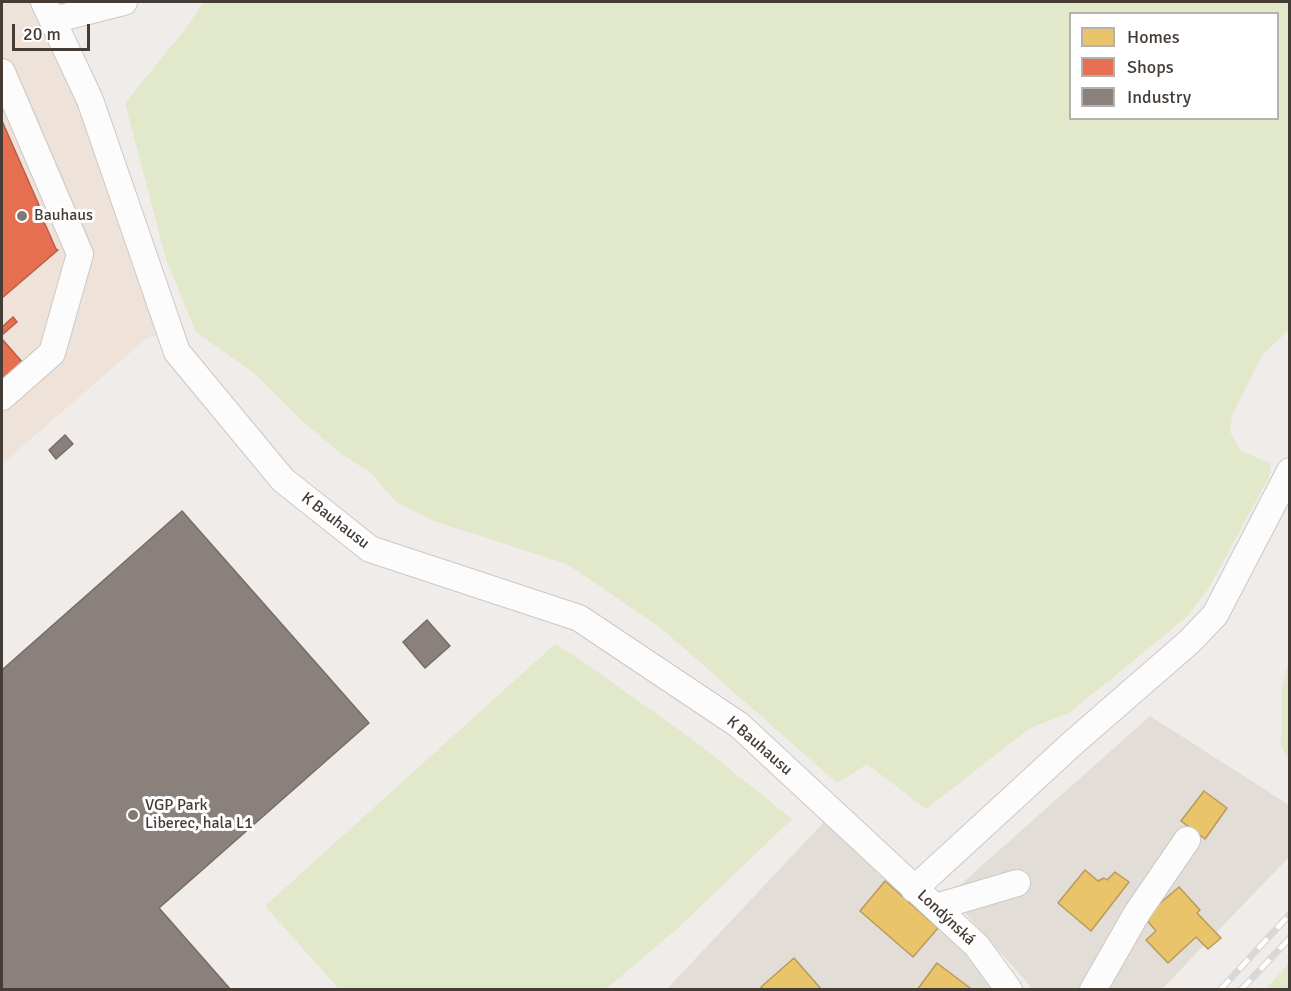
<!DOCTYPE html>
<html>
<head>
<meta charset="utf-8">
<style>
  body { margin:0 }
  #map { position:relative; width:1291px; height:991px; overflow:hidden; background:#efece9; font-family:Signika,sans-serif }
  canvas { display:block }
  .frame { position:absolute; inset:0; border:3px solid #453c36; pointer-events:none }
  .legend { position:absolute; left:1069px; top:12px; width:210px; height:108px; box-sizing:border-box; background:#fff; border:2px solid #b5b1af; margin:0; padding:8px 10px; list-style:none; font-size:18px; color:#453c36 }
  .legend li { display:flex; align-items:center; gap:12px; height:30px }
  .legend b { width:30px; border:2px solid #b5b1af }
  .scale { position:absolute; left:12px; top:24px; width:78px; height:27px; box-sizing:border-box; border:3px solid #453c36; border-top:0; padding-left:8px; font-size:18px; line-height:21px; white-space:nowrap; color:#453c36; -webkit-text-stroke:4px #fff; paint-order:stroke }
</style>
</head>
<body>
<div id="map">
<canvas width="1291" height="991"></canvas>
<div class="frame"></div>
<ul class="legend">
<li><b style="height:16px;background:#e9c46a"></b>Homes</li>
<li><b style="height:16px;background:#e76f51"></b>Shops</li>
<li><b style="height:16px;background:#8a817c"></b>Industry</li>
</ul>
<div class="scale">20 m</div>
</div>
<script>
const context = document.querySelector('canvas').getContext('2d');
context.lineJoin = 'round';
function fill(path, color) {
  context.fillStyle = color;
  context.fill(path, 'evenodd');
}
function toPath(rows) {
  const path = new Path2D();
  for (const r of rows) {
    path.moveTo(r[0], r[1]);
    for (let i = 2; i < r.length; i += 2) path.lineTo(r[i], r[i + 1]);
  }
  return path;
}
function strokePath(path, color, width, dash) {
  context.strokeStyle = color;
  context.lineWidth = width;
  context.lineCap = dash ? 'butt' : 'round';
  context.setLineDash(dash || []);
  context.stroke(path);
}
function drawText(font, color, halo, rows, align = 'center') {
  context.font = font + ' Signika,sans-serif';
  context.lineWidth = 6;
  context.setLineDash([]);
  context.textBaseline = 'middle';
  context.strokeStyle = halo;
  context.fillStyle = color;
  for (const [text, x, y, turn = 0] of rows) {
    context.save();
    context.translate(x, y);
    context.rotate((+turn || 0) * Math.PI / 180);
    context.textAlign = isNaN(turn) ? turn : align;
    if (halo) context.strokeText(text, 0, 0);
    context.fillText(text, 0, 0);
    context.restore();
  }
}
fill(toPath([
  [1150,716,1289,805,1289,857,1162,989,1031,989,1026,981,949,895],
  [824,822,976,963,998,990,666,990]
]), '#e3ddd7');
fill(toPath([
  [2,2,59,2,92,79,179,331,147,338,2,464]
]), '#eee2d9');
fill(toPath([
  [204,2,1289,2,1289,330,1262,355,1232,415,1230,432,1241,451,1271,464,1269,477,1208,589,1188,616,1069,713,1030,728,926,809,867,764,837,783,661,628,567,564,434,521,396,502,371,473,340,453,300,419,254,373,196,332,166,259,125,103,183,32],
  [1070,14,1278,14,1278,118,1070,118],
  [555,644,575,656,696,742,792,819,679,927,606,989,339,989,265,906],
  [1289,659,1290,763,1289,763,1281,745,1282,688],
  [1289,963,1289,989,1266,989]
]), '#e2e8ca');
const homes = toPath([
  [1204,791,1227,808,1205,839,1181,821,1204,791],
  [1085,870,1098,881,1104,878,1107,880,1115,872,1129,882,1091,931,1058,903,1085,870],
  [885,881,938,928,913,957,860,911,885,881],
  [1179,887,1200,910,1197,913,1221,938,1208,949,1196,937,1168,963,1146,940,1156,931,1144,917,1179,887],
  [794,958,822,990,763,990,761,987,794,958],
  [937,963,970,988,969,990,917,990,937,963]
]);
fill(homes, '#e9c46a');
strokePath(homes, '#b89b5a', 1.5);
const shops = toPath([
  [2,121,39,205,37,206,56,249,58,250,2,298,2,121],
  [13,317,17,322,2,335,2,327,13,317],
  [2,339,23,363,2,381,2,339]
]);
fill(shops, '#e76f51');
strokePath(shops, '#b66049', 1.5);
const industry = toPath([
  [65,435,73,444,56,459,49,450,65,435],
  [182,511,369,723,159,908,231,990,2,990,2,670,182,511],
  [427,620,450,646,425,668,403,642,427,620]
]);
fill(industry, '#8a817c');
strokePath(industry, '#756c67', 1.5);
const minor = toPath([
  [44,2,90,100,177,352,283,480,370,549,579,618,739,725,977,946,1009,990],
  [53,20,124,2],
  [2,72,80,254,52,353,2,397],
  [914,889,1074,742,1189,642,1215,615,1290,471],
  [936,907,1017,883],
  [1093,990,1137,913,1187,840]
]);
strokePath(minor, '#ccc8c5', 28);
strokePath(minor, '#fdfcfc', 26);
const rail = toPath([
  [1220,990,1290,914],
  [1241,990,1290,938]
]);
strokePath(rail, '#d9d8d8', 7);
strokePath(rail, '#fff', 4.5, [14]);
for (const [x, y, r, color] of [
  [22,216,6,"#807a75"],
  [133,815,6,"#807a75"]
]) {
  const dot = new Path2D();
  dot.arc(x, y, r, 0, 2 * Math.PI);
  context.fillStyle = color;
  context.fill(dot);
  strokePath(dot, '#fff', 2);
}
drawText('16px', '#453c36', '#fff', [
  ["Bauhaus",34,216],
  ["VGP Park",145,806],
  ["Liberec, hala L1",145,824]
], 'left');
drawText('16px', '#453c36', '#fff', [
  ["K Bauhausu",335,521,38],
  ["K Bauhausu",759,746,41],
  ["Londýnská",946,918,43]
]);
</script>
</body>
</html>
